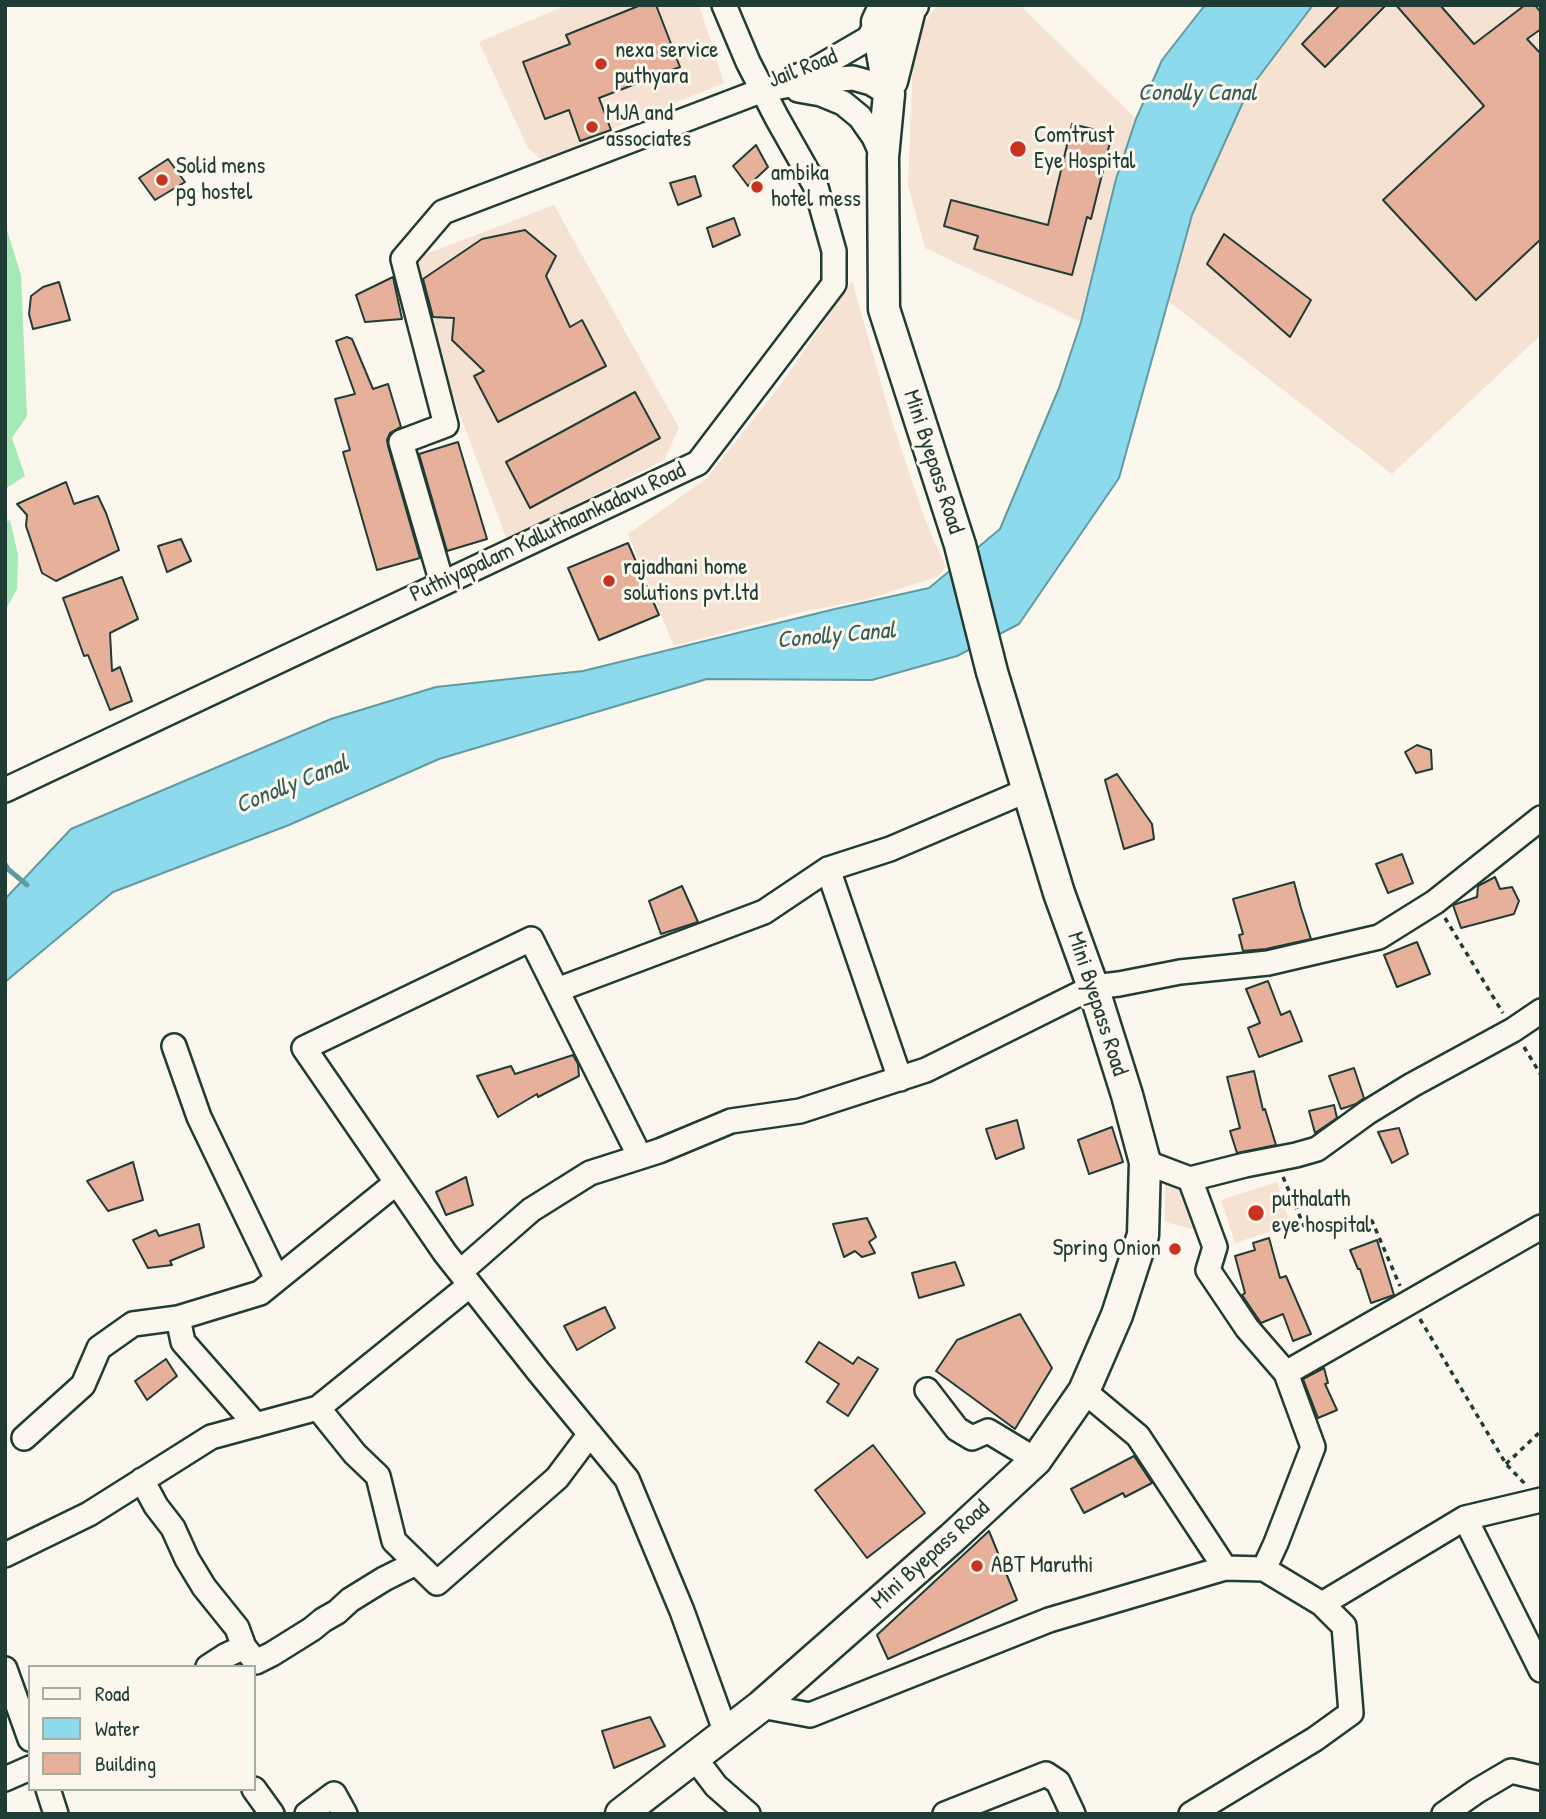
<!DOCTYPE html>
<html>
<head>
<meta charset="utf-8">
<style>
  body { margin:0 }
  #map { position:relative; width:1546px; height:1819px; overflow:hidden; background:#fbf7ec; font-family:"Patrick Hand",sans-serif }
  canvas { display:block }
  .frame { position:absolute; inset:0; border:7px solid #1f3d34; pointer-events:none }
  .legend { position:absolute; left:28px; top:1665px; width:228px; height:126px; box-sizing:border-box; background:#fbf7ec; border:2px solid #a3ada2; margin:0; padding:9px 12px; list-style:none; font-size:21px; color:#1f3d34 }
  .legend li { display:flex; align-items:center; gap:14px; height:35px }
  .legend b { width:35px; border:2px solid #a3ada2 }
</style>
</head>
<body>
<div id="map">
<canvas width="1546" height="1819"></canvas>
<div class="frame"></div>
<ul class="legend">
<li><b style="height:9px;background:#fbf7ec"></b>Road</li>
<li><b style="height:19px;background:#8ddaec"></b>Water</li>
<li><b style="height:19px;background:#e6b09a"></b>Building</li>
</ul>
</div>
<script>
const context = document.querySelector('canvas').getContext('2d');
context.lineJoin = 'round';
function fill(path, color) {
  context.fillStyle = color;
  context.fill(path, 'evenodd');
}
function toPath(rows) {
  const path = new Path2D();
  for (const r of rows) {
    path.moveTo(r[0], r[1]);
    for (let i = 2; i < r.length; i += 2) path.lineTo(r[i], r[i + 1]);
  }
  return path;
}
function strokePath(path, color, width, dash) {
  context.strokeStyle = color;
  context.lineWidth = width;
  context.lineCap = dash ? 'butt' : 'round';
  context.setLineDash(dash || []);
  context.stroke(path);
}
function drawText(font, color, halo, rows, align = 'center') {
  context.font = font + ' "Patrick Hand",sans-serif';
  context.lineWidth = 6;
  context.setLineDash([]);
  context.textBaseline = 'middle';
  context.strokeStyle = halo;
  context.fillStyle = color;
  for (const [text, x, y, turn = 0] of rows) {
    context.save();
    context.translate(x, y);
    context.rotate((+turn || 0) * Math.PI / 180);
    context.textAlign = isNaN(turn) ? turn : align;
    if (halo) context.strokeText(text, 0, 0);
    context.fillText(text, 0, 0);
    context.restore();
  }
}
fill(toPath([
  [567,5,699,5,724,83,623,124,545,162,528,148,479,42],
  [938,5,1020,5,1136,119,1116,179,1081,322,925,248,908,185,914,37],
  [1313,5,1541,5,1541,335,1392,474,1168,301,1192,215,1248,91],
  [554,205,679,428,664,460,507,540,461,418,408,261],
  [852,281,893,425,926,522,946,567,937,577,864,600,806,611,674,646,628,534,706,479,782,383],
  [1165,1178,1181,1184,1204,1232,1165,1222],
  [1277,1182,1291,1225,1235,1243,1221,1200]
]), '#f5e2d3');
fill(toPath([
  [5,224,21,275,27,416,12,438,25,476,5,489],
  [10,520,18,555,17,589,5,611,5,522]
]), '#a5eab6');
const water = toPath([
  [1205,5,1313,5,1248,91,1192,215,1119,478,1019,624,957,656,872,680,707,679,439,759,289,825,113,892,5,982,5,899,71,829,331,719,436,687,583,671,835,609,929,588,1000,529,1059,388,1081,322,1116,179,1136,119,1162,60,1205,5]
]);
fill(water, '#8ddaec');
strokePath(water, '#619ba2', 2);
strokePath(toPath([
  [5,864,8,869,27,885]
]), '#619ba2', 5);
const building = toPath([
  [641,5,656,5,680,67,599,98,611,130,580,141,569,110,545,119,523,62,570,44,566,35,641,5],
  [1340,5,1386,5,1325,67,1302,44,1340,5],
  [1396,5,1440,5,1474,44,1525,5,1535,5,1541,13,1541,29,1527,39,1541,54,1541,239,1476,300,1383,200,1484,106,1396,5],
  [1072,124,1112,134,1091,219,1087,217,1072,275,974,249,978,236,944,226,951,200,1048,225,1072,124],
  [756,145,768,167,748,186,733,166,756,145],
  [168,159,185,182,155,200,139,178,168,159],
  [695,176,701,196,678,205,670,183,695,176],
  [734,218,740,235,713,247,707,228,734,218],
  [525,230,556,256,546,276,570,327,582,320,606,366,498,422,474,376,484,371,452,340,454,318,433,317,423,279,482,239,525,230],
  [1224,234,1311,300,1290,337,1207,264,1224,234],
  [393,277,402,319,365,322,356,295,393,277],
  [59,282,70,320,33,329,29,314,31,296,43,287,59,282],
  [347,337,352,339,373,389,388,384,401,427,390,433,387,440,388,446,420,558,377,570,343,452,350,450,335,399,355,394,336,341,347,337],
  [635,392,660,438,530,508,506,462,635,392],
  [458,442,487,539,447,551,419,454,458,442],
  [66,482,74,504,98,496,106,513,119,550,56,581,42,573,26,526,27,515,17,504,66,482],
  [181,539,191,561,167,572,158,546,181,539],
  [628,543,659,615,599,640,568,568,628,543],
  [122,577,138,619,110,633,112,671,120,667,132,701,110,710,88,655,84,656,63,598,122,577],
  [1417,745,1431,750,1432,769,1416,773,1405,752,1417,745],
  [1117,774,1152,824,1154,839,1124,849,1105,780,1117,774],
  [1402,854,1413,883,1388,893,1376,864,1402,854],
  [1495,877,1500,889,1512,887,1519,901,1514,914,1461,928,1453,905,1477,897,1478,886,1495,877],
  [1294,882,1301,908,1311,939,1266,949,1243,951,1239,935,1243,934,1233,899,1294,882],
  [682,886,698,922,661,934,649,901,682,886],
  [1417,942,1430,974,1397,987,1384,955,1417,942],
  [1268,981,1281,1015,1290,1011,1302,1041,1259,1057,1248,1028,1260,1023,1246,989,1268,981],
  [573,1055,578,1064,579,1076,538,1097,537,1094,498,1117,477,1076,511,1066,515,1074,573,1055],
  [1354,1068,1364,1098,1356,1104,1341,1109,1329,1076,1354,1068],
  [1254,1071,1263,1110,1265,1109,1276,1145,1237,1153,1230,1131,1240,1128,1227,1077,1254,1071],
  [1334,1105,1337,1118,1315,1133,1309,1111,1334,1105],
  [1017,1120,1024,1148,996,1159,986,1129,1017,1120],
  [1112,1127,1123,1162,1089,1174,1078,1140,1112,1127],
  [1399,1128,1408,1154,1392,1163,1378,1132,1399,1128],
  [133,1162,143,1200,108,1211,87,1181,133,1162],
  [466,1177,473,1205,446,1215,436,1192,466,1177],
  [867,1218,876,1237,869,1242,875,1253,862,1257,855,1251,844,1257,833,1224,867,1218],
  [199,1224,204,1247,170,1261,172,1265,148,1268,133,1240,156,1230,159,1236,199,1224],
  [1269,1238,1280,1278,1286,1276,1311,1334,1293,1341,1283,1314,1261,1323,1242,1295,1245,1293,1235,1256,1255,1250,1253,1243,1269,1238],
  [1377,1240,1394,1295,1371,1303,1360,1269,1358,1269,1350,1250,1377,1240],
  [955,1262,964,1285,919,1298,912,1273,955,1262],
  [605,1307,615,1328,577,1350,564,1326,605,1307],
  [1020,1314,1052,1368,1015,1429,936,1371,957,1340,1020,1314],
  [819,1342,853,1364,858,1357,878,1369,848,1416,827,1402,839,1384,806,1362,819,1342],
  [166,1359,177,1376,147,1400,135,1381,166,1359],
  [1324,1368,1328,1383,1325,1384,1337,1410,1318,1418,1303,1379,1324,1368],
  [873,1445,925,1513,867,1558,815,1490,873,1445],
  [1134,1456,1152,1483,1125,1497,1123,1493,1084,1513,1071,1489,1134,1456],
  [989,1531,1017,1600,888,1659,877,1635,989,1531],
  [650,1717,665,1746,614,1768,602,1731,650,1717]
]);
fill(building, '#e6b09a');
strokePath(building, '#1f3d34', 2);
const minor = toPath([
  [795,77,814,70,869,38,877,22],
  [798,90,821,94,843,103,860,117,874,137,883,157],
  [442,583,401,442,446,425,403,259,443,212,763,90,812,81,853,78,871,83,889,94],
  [5,790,698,463,834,284,834,251,816,187,777,118,748,62,724,5],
  [828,869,900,1079],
  [557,990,764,912,828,869,890,849,1028,790],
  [174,1046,199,1117,277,1279],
  [640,1157,531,939,304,1048,445,1253,538,1371,627,1479,682,1611,726,1733],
  [1145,1162,1190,1179,1245,1165,1296,1155,1317,1149,1368,1112,1412,1085,1513,1030,1541,1011],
  [1190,1179,1215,1247,1208,1270,1247,1328,1286,1373,1313,1447,1276,1543,1264,1569],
  [460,1272,531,1210,590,1173,659,1151,731,1121,800,1111,926,1070,1093,987,1119,984,1180,972,1268,963,1379,937,1435,902,1541,818],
  [470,1285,318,1408,355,1454,378,1476,394,1541,437,1583,557,1478,590,1434],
  [178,1318,183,1342,256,1425],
  [1286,1373,1541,1227],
  [927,1390,957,1429,972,1438,988,1431,1036,1460],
  [24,1438,83,1385,99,1348,133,1324,178,1318,260,1293,396,1183],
  [142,1480,156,1506,173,1528,187,1559,204,1587,237,1628,244,1647],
  [1465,1518,1541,1670],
  [5,1555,89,1514,211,1437,318,1408],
  [1322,1604,1465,1518,1541,1500],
  [208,1667,225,1656,244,1647,256,1662,272,1654,312,1629,323,1620,337,1612,350,1600,384,1579,416,1563],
  [5,1669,30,1739],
  [761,1706,810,1715,1049,1620,1225,1568,1138,1436,1084,1391],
  [694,1757,716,1786,748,1814],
  [5,1779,30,1768],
  [48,1789,56,1814],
  [254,1789,272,1814],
  [307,1814,334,1794,345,1814],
  [945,1814,1046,1774,1058,1782,1073,1814],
  [1191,1814,1315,1739,1351,1713,1344,1626,1322,1604,1264,1569,1225,1568],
  [1444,1814,1477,1791,1511,1771,1541,1778]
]);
const major = toPath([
  [892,81,910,9,913,5],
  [621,1814,761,1706,952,1538,1036,1460,1084,1391,1117,1315,1143,1235,1145,1162,1127,1095,1093,987,1059,893,992,672,960,545,884,309,883,157,889,94,877,22,885,5]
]);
strokePath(minor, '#1f3d34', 28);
strokePath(major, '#1f3d34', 35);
strokePath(toPath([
  [1445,918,1503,1013],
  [1524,1047,1541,1075],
  [1283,1177,1304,1226,1372,1221,1400,1286],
  [1420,1319,1506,1464,1525,1484],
  [1506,1464,1541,1431]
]), '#1f3d34', 3.5, [5, 5]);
strokePath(minor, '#fbf7ec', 23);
strokePath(major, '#fbf7ec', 30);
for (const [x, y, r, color] of [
  [601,64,7,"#c8321e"],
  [592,127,7,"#c8321e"],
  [1018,149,9,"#c8321e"],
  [162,180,7,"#c8321e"],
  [757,187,7,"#c8321e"],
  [609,581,7,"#c8321e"],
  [1256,1213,9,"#c8321e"],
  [1175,1249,7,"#c8321e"],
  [977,1566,7,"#c8321e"]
]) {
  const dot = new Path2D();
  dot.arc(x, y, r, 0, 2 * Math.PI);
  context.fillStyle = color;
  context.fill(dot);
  strokePath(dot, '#fbf7ec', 2.5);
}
drawText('23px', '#1f3d34', '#fbf7ec', [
  ["nexa service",615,51],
  ["puthyara",615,77],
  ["MJA and",606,114],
  ["associates",606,140],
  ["Comtrust",1034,136],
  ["Eye Hospital",1034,162],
  ["Solid mens",176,167],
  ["pg hostel",176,193],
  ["ambika",771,174],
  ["hotel mess",771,200],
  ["rajadhani home",623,568],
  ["solutions pvt.ltd",623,594],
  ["puthalath",1272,1200],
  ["eye hospital",1272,1226],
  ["Spring Onion",1161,1249,"right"],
  ["ABT Maruthi",991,1566]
], 'left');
drawText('23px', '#1f3d34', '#fbf7ec', [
  ["Jail Road",803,69,-21],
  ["Mini Byepass Road",933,462,72],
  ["Puthiyapalam Kalluthaankadavu Road",548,533,-25],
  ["Mini Byepass Road",1097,1004,72],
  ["Mini Byepass Road",931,1555,-42]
]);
drawText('italic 24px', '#355c59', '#fbf7ec', [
  ["Conolly Canal",1197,94],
  ["Conolly Canal",836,636,-5],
  ["Conolly Canal",292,785,-22]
]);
</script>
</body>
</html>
